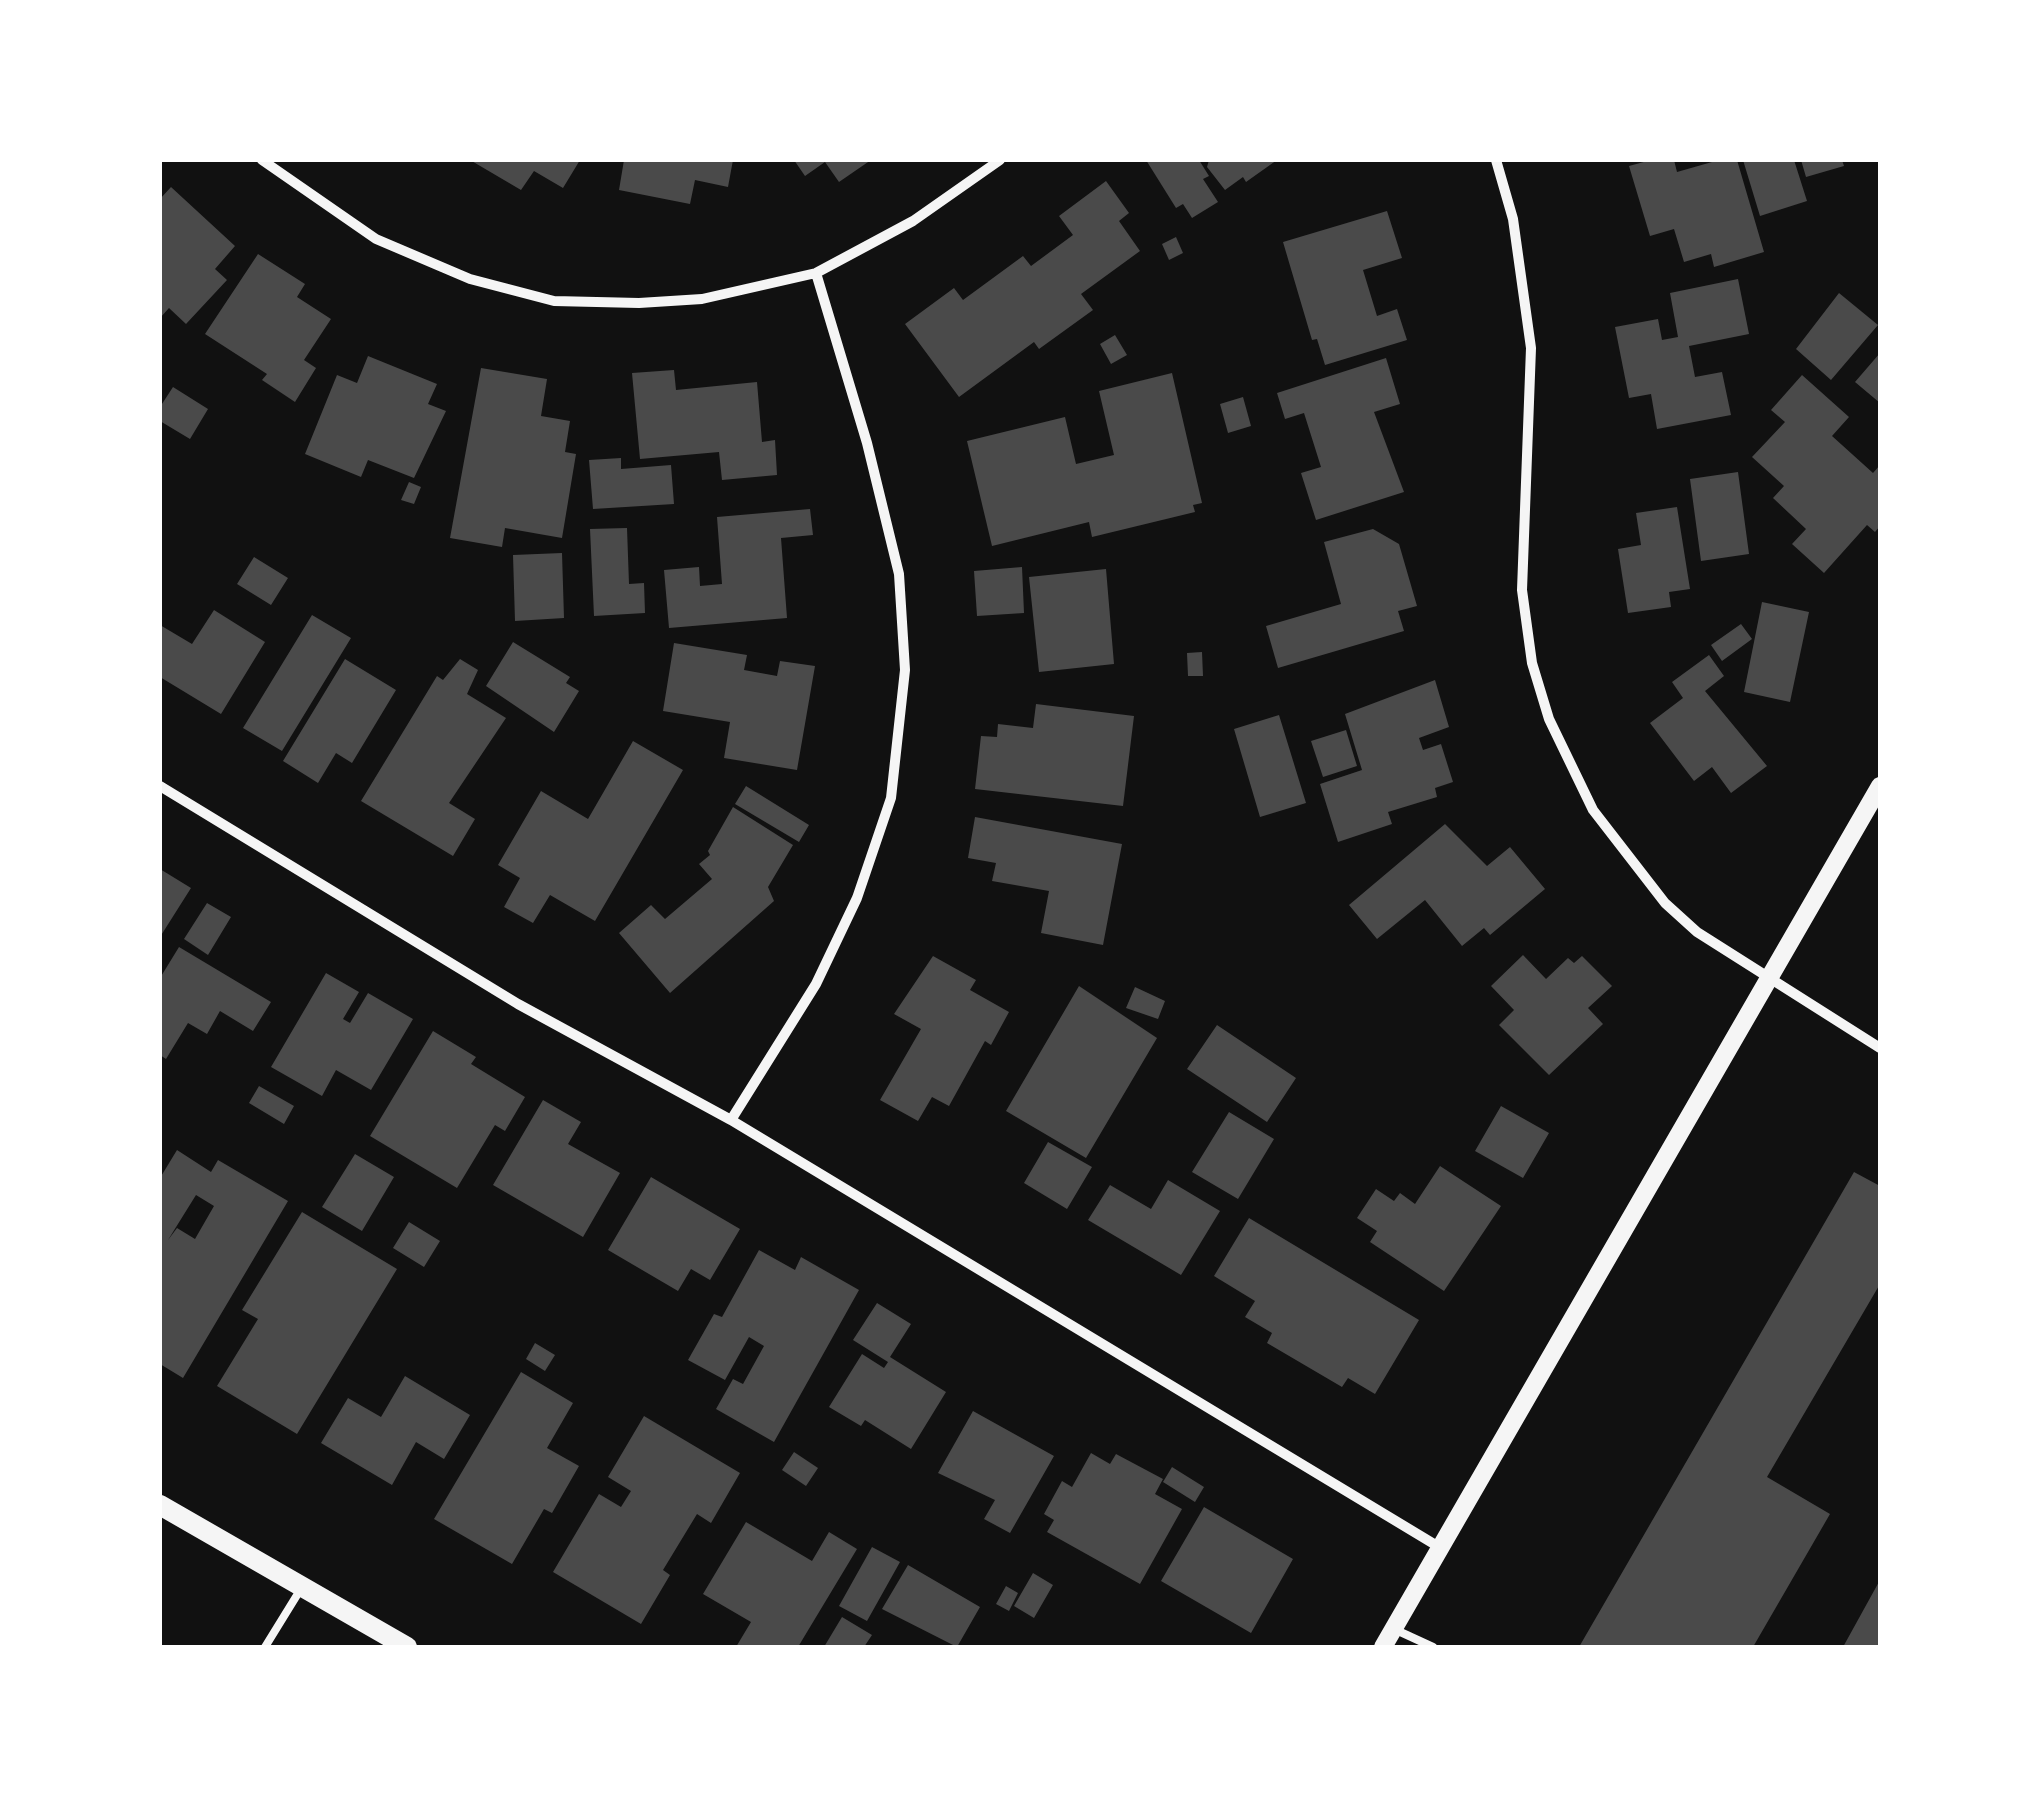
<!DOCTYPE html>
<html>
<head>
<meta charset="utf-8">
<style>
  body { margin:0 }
  #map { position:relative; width:2040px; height:1807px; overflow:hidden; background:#111; font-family:"Archivo Narrow",sans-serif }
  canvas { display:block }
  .frame { position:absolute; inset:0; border:162px solid #fff; pointer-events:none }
</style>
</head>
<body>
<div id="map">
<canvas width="2040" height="1807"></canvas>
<div class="frame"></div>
</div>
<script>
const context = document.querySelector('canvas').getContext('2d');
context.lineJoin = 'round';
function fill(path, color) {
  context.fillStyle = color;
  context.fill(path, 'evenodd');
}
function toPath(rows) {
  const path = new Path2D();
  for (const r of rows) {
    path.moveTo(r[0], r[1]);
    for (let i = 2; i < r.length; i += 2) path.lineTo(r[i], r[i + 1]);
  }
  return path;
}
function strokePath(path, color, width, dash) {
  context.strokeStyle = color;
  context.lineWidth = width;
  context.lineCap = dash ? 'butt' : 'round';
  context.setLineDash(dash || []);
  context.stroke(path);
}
fill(toPath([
  [470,160,580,160,563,188,534,171,521,190],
  [624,160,733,160,728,187,695,180,690,204,619,190],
  [794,160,871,160,839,182,825,162,805,176],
  [1146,160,1199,160,1209,176,1203,179,1218,202,1192,218,1183,204,1176,208],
  [1209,160,1277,160,1246,182,1243,177,1225,190,1207,167],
  [1651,160,1674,160,1677,172,1719,160,1737,160,1764,252,1714,267,1711,254,1684,262,1674,229,1650,236,1629,166],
  [1743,160,1794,160,1807,201,1760,216],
  [1801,160,1842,160,1844,166,1806,177],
  [1106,181,1129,213,1119,221,1140,251,1081,294,1093,310,1039,349,1034,342,959,397,905,324,954,288,963,300,1023,256,1031,266,1073,235,1059,216],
  [171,187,235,246,215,269,227,280,186,324,169,308,160,318,160,199],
  [1387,211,1402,258,1363,270,1377,316,1397,309,1407,340,1325,365,1317,339,1312,340,1283,242],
  [1176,237,1183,253,1169,260,1162,244],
  [258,254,305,284,297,297,331,319,304,360,316,368,295,402,262,380,267,374,205,334],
  [1738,279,1749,334,1689,346,1695,377,1722,372,1731,415,1657,429,1651,394,1629,398,1615,327,1658,319,1662,340,1678,337,1670,293],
  [1839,293,1878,325,1831,380,1796,349],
  [1115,335,1127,355,1111,364,1100,344],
  [1880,353,1880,403,1855,382],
  [368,356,437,384,428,404,446,411,414,478,368,460,361,477,305,454,337,375,357,383],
  [1386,358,1400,404,1374,412,1404,492,1316,520,1301,473,1321,467,1304,413,1285,419,1277,393],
  [481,368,547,379,541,416,570,421,565,452,576,454,562,538,505,528,502,547,450,538],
  [674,370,676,390,757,382,762,442,775,440,777,475,722,480,719,452,640,459,632,373],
  [1172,373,1202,503,1193,505,1195,512,1092,537,1089,522,992,546,967,441,1065,417,1076,464,1114,455,1099,391],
  [1802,375,1849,417,1832,436,1873,473,1880,465,1880,526,1875,532,1867,525,1824,573,1792,544,1806,529,1773,498,1784,486,1752,457,1785,422,1771,410],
  [173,387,208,409,190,439,160,421,160,407],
  [1243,397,1251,426,1228,433,1220,404],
  [621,458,621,469,671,465,674,504,593,509,589,460],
  [1738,472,1749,554,1701,561,1690,479],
  [409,482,421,487,414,504,401,500],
  [1677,507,1690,589,1669,592,1671,607,1628,613,1618,549,1641,545,1636,513],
  [810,509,813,535,781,538,787,618,669,628,664,570,699,567,700,586,722,584,717,517],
  [627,528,629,584,644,583,645,613,594,616,590,529],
  [1373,529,1399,544,1417,606,1398,611,1404,631,1278,668,1266,626,1341,604,1324,542],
  [562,553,564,618,515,621,513,555],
  [254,557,288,578,271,605,237,584],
  [1022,567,1024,613,977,616,974,571],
  [1106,569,1114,664,1039,672,1029,577],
  [1762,602,1809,612,1790,702,1744,692],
  [214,610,265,642,221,714,160,677,160,625,192,644],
  [312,615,351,638,282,751,243,728],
  [1741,624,1752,639,1722,661,1711,645],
  [513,642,570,677,566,683,579,691,554,732,486,686],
  [674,643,747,655,744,670,777,676,780,661,815,666,797,770,724,758,730,722,663,711],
  [1202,652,1203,676,1188,676,1187,653],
  [1709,655,1724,676,1705,691,1767,766,1731,793,1712,767,1694,781,1650,723,1683,698,1672,682],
  [345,659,396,690,352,763,336,753,318,783,283,761],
  [460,659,478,670,467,694,506,718,449,803,475,819,453,856,361,801,437,676,443,680],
  [1435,680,1449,727,1419,738,1423,750,1441,744,1453,782,1435,788,1437,797,1388,812,1392,824,1338,842,1320,784,1362,770,1345,714],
  [1036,704,1134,716,1123,806,975,789,981,736,997,737,998,724,1033,728],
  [1279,715,1306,803,1260,817,1234,729],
  [1346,730,1357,766,1323,777,1311,741],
  [633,741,683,770,595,921,550,895,533,923,504,907,520,878,498,865,541,791,588,819],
  [746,786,809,825,799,842,735,804],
  [733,807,793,845,768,887,774,901,670,993,619,933,651,905,665,919,712,879,699,864,710,855,708,851],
  [975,817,1122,844,1103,945,1041,933,1049,891,992,881,996,863,968,858],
  [1445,824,1487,866,1510,847,1545,889,1490,935,1484,928,1462,946,1425,900,1377,939,1349,905],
  [160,869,191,888,160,937],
  [207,903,231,917,208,955,184,939],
  [179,947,271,1002,253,1031,220,1011,207,1034,188,1023,166,1059,160,1055,160,978],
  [1523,955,1546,979,1568,958,1574,963,1582,956,1612,986,1588,1008,1603,1024,1549,1075,1499,1025,1514,1010,1491,986],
  [933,956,976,980,970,990,1009,1012,991,1045,985,1041,949,1106,932,1097,918,1121,880,1100,921,1029,894,1014],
  [326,973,359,992,343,1019,350,1023,368,993,413,1019,371,1090,336,1070,322,1096,271,1067],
  [1079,986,1157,1038,1086,1158,1006,1111],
  [1135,987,1165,1001,1158,1019,1126,1008],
  [1217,1025,1296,1078,1267,1122,1187,1069],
  [433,1031,476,1057,471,1064,525,1097,505,1131,495,1125,457,1188,370,1136],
  [259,1086,294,1106,284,1124,249,1103],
  [543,1100,581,1122,568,1144,620,1173,583,1237,493,1185],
  [1501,1106,1549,1133,1523,1178,1475,1151],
  [1229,1112,1274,1139,1238,1199,1192,1172],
  [1048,1142,1092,1167,1067,1209,1024,1183],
  [177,1150,211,1172,218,1160,288,1201,183,1378,160,1364,160,1178],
  [196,1195,214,1206,195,1239,177,1228,168,1240],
  [355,1154,394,1177,362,1231,322,1207],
  [1440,1166,1501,1206,1444,1291,1370,1242,1377,1231,1357,1218,1376,1189,1394,1201,1400,1193,1415,1204],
  [1854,1172,1880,1186,1880,1284,1767,1477,1830,1514,1753,1647,1579,1647],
  [651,1177,740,1229,710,1280,691,1269,678,1291,608,1250],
  [1168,1180,1220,1211,1181,1275,1088,1220,1110,1185,1151,1209],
  [302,1212,397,1269,297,1434,217,1386,258,1319,242,1310],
  [1249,1218,1419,1320,1375,1394,1348,1378,1342,1387,1267,1343,1272,1333,1245,1317,1255,1301,1214,1276],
  [409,1222,440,1241,424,1267,393,1248],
  [759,1250,795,1270,801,1257,859,1290,774,1442,716,1409,733,1379,743,1384,764,1346,749,1337,725,1380,688,1360,714,1314,722,1317],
  [877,1303,911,1324,890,1357,946,1392,911,1449,865,1420,861,1426,829,1407,862,1354,884,1368,888,1362,853,1340],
  [535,1343,555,1355,545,1371,526,1359],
  [521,1372,573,1403,547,1448,579,1466,552,1513,544,1509,512,1564,434,1519],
  [405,1376,470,1415,444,1459,416,1442,392,1485,321,1443,348,1398,381,1417],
  [973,1411,1054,1456,1010,1533,984,1519,995,1500,938,1473],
  [644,1416,740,1473,711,1523,697,1514,663,1570,670,1575,641,1624,553,1572,599,1494,621,1507,631,1491,608,1477],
  [794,1452,818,1468,806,1486,782,1470],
  [1091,1453,1110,1464,1116,1454,1163,1479,1155,1494,1182,1509,1140,1584,1047,1532,1054,1520,1044,1514,1062,1481,1072,1487],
  [1172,1467,1204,1487,1195,1502,1163,1482],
  [1204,1507,1293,1559,1251,1633,1161,1581],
  [746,1522,812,1561,829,1532,857,1549,798,1647,736,1647,751,1622,703,1594],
  [872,1547,900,1562,867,1621,839,1606],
  [908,1565,980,1607,957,1647,882,1609],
  [1033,1573,1053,1585,1034,1618,1014,1606],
  [1880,1580,1880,1647,1843,1647],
  [1006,1586,1018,1593,1009,1611,996,1604],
  [842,1617,872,1635,864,1647,824,1647]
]), '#4a4a4a');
strokePath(toPath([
  [1396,1630,1433,1647],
  [265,1647,302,1587]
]), '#f5f5f5', 8);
strokePath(toPath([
  [262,160,376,239,470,279,554,301,639,303,702,299,816,273,913,221,1000,160],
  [1496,160,1513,219,1531,348,1522,590,1532,663,1549,719,1593,810,1665,903,1697,932,1880,1048],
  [160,786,518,1004,731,1120,1439,1547],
  [731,1120,816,984,857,898,891,798,905,670,899,574,867,443,816,273]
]), '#f5f5f5', 10);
strokePath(toPath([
  [1383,1647,1880,786]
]), '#f5f5f5', 18);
strokePath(toPath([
  [160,1505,407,1647]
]), '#f5f5f5', 20);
</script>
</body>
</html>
